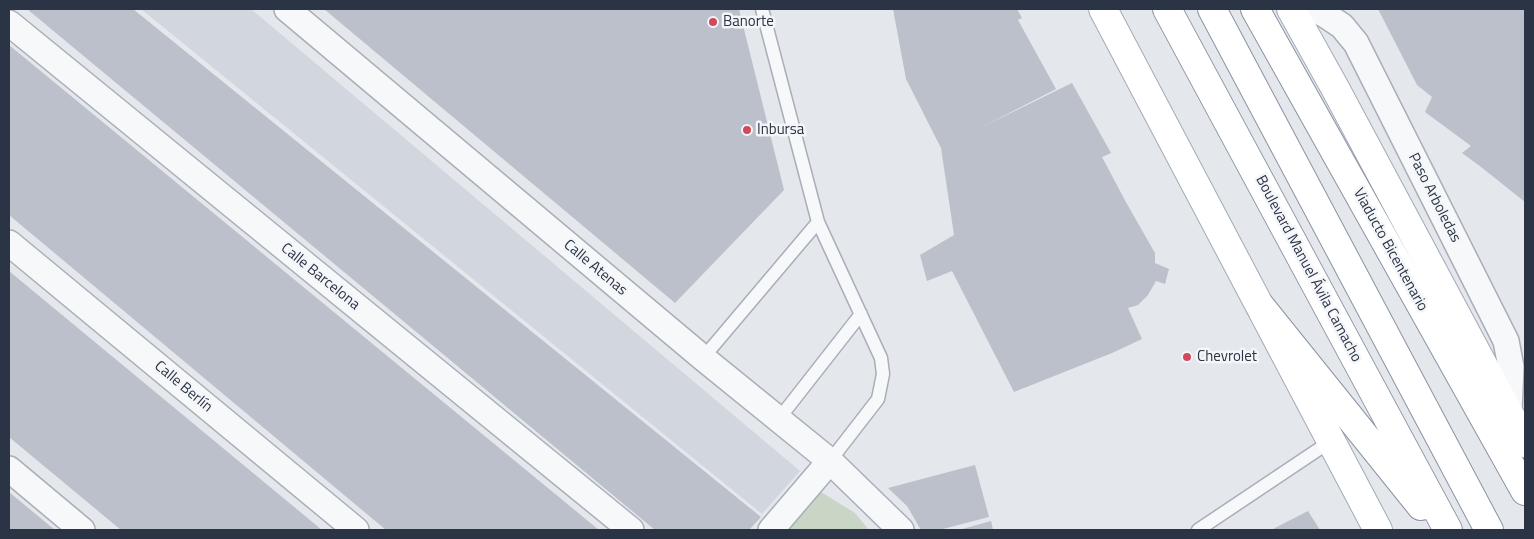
<!DOCTYPE html>
<html>
<head>
<meta charset="utf-8">
<style>
  body { margin:0 }
  #map { position:relative; width:1534px; height:539px; overflow:hidden; background:#e4e7ec; font-family:"Titillium Web",sans-serif }
  canvas { display:block }
  .frame { position:absolute; inset:0; border:10px solid #2b3445; pointer-events:none }
</style>
</head>
<body>
<div id="map">
<canvas width="1534" height="539"></canvas>
<div class="frame"></div>
</div>
<script>
const context = document.querySelector('canvas').getContext('2d');
context.lineJoin = 'round';
function fill(path, color) {
  context.fillStyle = color;
  context.fill(path, 'evenodd');
}
function toPath(rows) {
  const path = new Path2D();
  for (const r of rows) {
    path.moveTo(r[0], r[1]);
    for (let i = 2; i < r.length; i += 2) path.lineTo(r[i], r[i + 1]);
  }
  return path;
}
function strokePath(path, color, width, dash) {
  context.strokeStyle = color;
  context.lineWidth = width;
  context.lineCap = dash ? 'butt' : 'round';
  context.setLineDash(dash || []);
  context.stroke(path);
}
function drawText(font, color, halo, rows, align = 'center') {
  context.font = font + ' "Titillium Web",sans-serif';
  context.lineWidth = 5;
  context.setLineDash([]);
  context.textBaseline = 'middle';
  context.strokeStyle = halo;
  context.fillStyle = color;
  for (const [text, x, y, turn = 0] of rows) {
    context.save();
    context.translate(x, y);
    context.rotate((+turn || 0) * Math.PI / 180);
    context.textAlign = isNaN(turn) ? turn : align;
    if (halo) context.strokeText(text, 0, 0);
    context.fillText(text, 0, 0);
    context.restore();
  }
}
fill(toPath([
  [141,9,251,9,800,471,762,514]
]), '#d2d6de');
fill(toPath([
  [816,489,855,513,869,530,780,530]
]), '#c9d6c5');
fill(toPath([
  [27,9,133,9,761,517,749,530,655,530],
  [324,9,739,9,784,190,675,303],
  [893,9,1017,9,1022,18,1018,20,1056,89,982,127,1072,83,1111,153,1102,157,1127,204,1155,253,1155,263,1169,269,1165,284,1156,281,1148,295,1138,305,1128,308,1142,339,1112,353,1014,392,952,271,927,281,920,255,954,235,941,148,906,79],
  [1378,9,1525,9,1525,202,1481,167,1462,153,1471,146,1425,112,1432,97,1417,85],
  [9,45,599,530,386,530,9,215],
  [9,271,322,530,121,530,9,437],
  [975,465,989,517,939,530,921,530,907,506,888,488],
  [9,492,55,530,9,530],
  [1308,511,1320,530,1271,530],
  [991,521,993,530,959,530]
]), '#bbc0ca');
const service = toPath([
  [762,9,818,222,881,358,883,374,878,399,830,461],
  [703,358,818,222],
  [778,420,861,314],
  [1198,530,1331,441]
]);
const minor = toPath([
  [287,9,703,358,830,461,901,530],
  [1311,9,1324,14,1342,26,1356,43,1506,341,1511,367,1509,412],
  [9,23,631,530],
  [9,243,356,530],
  [9,469,82,530],
  [771,530,830,461]
]);
const primary = toPath([
  [1103,9,1378,530],
  [1291,9,1335,88,1525,443]
]);
const trunk = toPath([
  [1167,9,1448,530],
  [1212,9,1489,530],
  [1261,307,1421,506]
]);
const motorway = toPath([
  [1255,9,1525,491]
]);
strokePath(service, '#a9aeb7', 15);
strokePath(minor, '#a9aeb7', 28);
strokePath(primary, '#a3abb8', 30);
strokePath(trunk, '#8b94a3', 30);
strokePath(motorway, '#8b94a3', 30);
strokePath(service, '#f7f8fa', 12);
strokePath(minor, '#f7f8fa', 25);
strokePath(primary, '#fff', 28);
strokePath(trunk, '#fff', 28);
strokePath(motorway, '#fff', 28);
for (const [x, y, r, color] of [
  [713,22,5,"#d1495b"],
  [747,130,5,"#d1495b"],
  [1187,357,5,"#d1495b"]
]) {
  const dot = new Path2D();
  dot.arc(x, y, r, 0, 2 * Math.PI);
  context.fillStyle = color;
  context.fill(dot);
  strokePath(dot, '#f4f6f9', 2);
}
drawText('15px', '#2b3445', '#f4f6f9', [
  ["Banorte",723,22],
  ["Inbursa",757,130],
  ["Chevrolet",1197,357]
], 'left');
drawText('15px', '#2b3445', '#f4f6f9', [
  ["Paso Arboledas",1434,198,63],
  ["Viaducto Bicentenario",1390,250,61],
  ["Calle Atenas",595,268,40],
  ["Boulevard Manuel Ávila Camacho",1308,269,62],
  ["Calle Barcelona",320,277,39],
  ["Calle Berlín",183,387,40]
]);
</script>
</body>
</html>
